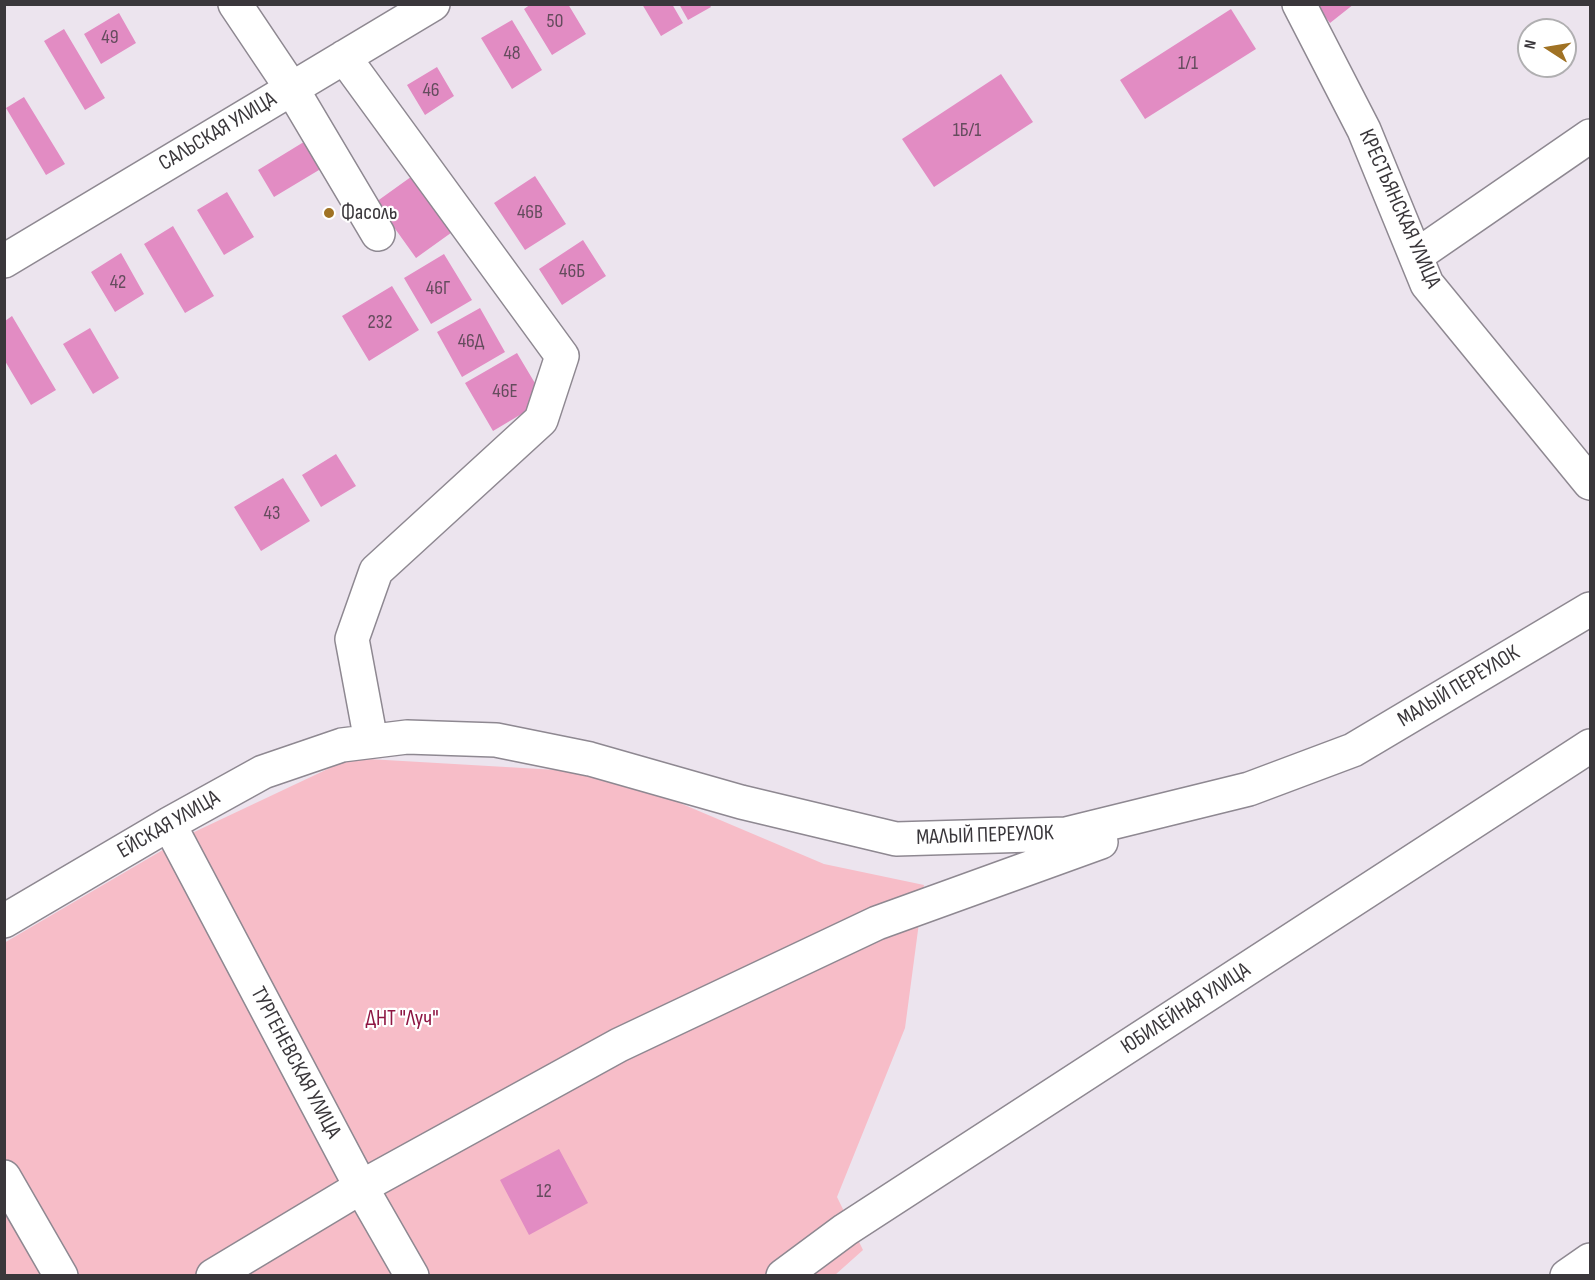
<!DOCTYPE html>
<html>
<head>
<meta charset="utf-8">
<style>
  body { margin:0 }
  #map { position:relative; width:1595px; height:1280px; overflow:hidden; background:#ece4ee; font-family:"Sofia Sans Condensed",sans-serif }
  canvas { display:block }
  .frame { position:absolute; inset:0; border:6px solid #3a373b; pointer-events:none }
  .north { position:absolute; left:1517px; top:18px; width:60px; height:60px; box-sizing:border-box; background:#fff; border:2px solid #b0afb1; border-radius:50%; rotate:282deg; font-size:16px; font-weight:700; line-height:24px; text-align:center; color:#3a373b }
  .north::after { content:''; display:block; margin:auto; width:21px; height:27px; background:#a07224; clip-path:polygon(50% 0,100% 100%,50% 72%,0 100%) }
</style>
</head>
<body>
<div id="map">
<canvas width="1595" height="1280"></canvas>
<div class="frame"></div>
<div class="north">N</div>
</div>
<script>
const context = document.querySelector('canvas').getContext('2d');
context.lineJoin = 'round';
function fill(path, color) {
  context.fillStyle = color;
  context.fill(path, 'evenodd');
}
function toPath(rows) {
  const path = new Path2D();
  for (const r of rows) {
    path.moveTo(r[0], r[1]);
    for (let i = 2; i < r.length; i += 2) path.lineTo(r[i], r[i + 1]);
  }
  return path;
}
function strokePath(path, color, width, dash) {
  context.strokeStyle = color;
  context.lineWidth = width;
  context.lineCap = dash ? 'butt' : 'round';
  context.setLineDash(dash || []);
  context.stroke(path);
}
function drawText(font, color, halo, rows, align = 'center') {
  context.font = font + ' "Sofia Sans Condensed",sans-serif';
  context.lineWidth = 4.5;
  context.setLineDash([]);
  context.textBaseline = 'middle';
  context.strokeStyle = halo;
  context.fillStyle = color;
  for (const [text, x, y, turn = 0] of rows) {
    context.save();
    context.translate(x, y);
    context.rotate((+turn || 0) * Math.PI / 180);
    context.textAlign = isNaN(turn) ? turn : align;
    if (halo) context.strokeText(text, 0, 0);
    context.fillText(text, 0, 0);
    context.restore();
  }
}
fill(toPath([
  [351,758,609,773,824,864,924,885,905,1028,837,1197,863,1250,835,1275,5,1275,4,943,190,834]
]), '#f7bdc8');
fill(toPath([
  [531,4,568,4,586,34,552,55,524,9],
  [642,4,672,4,683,23,661,36],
  [679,4,709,4,711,7,688,20],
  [1315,4,1354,4,1330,23],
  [1231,9,1256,49,1145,119,1120,80],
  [119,13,136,43,101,64,84,34],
  [512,20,542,70,512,89,481,38],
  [64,29,105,98,85,110,44,41],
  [437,67,454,96,425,115,407,85],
  [1001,74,1033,122,934,187,902,139],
  [24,97,65,164,46,175,6,108],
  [307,140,324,167,274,197,258,170],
  [415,174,455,230,416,258,376,202],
  [535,176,566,224,525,250,494,203],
  [227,192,254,237,224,255,197,210],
  [173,226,214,296,185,313,144,244],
  [583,240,606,276,562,305,539,269],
  [121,253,144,294,115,312,91,272],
  [444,254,472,300,431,324,404,278],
  [392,286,419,330,369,361,342,316],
  [480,308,505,352,462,377,437,332],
  [12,316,56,390,31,405,5,361,5,321],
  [90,328,119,378,93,394,63,344],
  [517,353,545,400,493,431,465,383],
  [336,454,356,486,321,507,302,475],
  [283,478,310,521,261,551,234,507],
  [559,1149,588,1203,529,1235,500,1180]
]), '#e28cc3');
const street = toPath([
  [235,4,292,89,378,234],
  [1299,4,1364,130,1427,284,1590,483],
  [344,57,562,356,541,420,376,571,352,639,371,741],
  [1416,256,1590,136],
  [4,261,433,4],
  [169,824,361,1187,412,1276],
  [4,921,169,824,263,772,342,745,407,737,496,740,590,759,741,802,896,839,1066,834,1249,789,1353,750,1590,609],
  [4,1177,61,1276],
  [213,1276,361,1187,619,1045,877,923,1101,842],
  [783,1276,845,1230,1590,746],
  [1567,1276,1590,1260]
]);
strokePath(street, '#8e8891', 36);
strokePath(street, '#fff', 33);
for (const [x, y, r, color] of [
  [329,213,6,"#a07224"]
]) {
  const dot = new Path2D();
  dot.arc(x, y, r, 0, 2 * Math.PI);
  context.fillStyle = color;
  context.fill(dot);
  strokePath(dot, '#fff', 2);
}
drawText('20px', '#644c5d', null, [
  ["50",555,22],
  ["49",110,38],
  ["48",512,54],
  ["1/1",1188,64],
  ["46",431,91],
  ["1Б/1",967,131],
  ["46В",530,213],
  ["46Б",572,272],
  ["42",118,283],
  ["46Г",438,289],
  ["232",380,323],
  ["46Д",471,342],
  ["46Е",505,392],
  ["43",272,514],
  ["12",544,1192]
]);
drawText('22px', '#3a373b', '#fff', [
  ["САЛЬСКАЯ УЛИЦА",218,132,-31],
  ["КРЕСТЬЯНСКАЯ УЛИЦА",1399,209,66],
  ["МАЛЫЙ ПЕРЕУЛОК",1459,687,-31],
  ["ЕЙСКАЯ УЛИЦА",169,825,-30],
  ["МАЛЫЙ ПЕРЕУЛОК",985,836,-2],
  ["ЮБИЛЕЙНАЯ УЛИЦА",1186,1009,-33],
  ["ТУРГЕНЕВСКАЯ УЛИЦА",295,1063,62]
]);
drawText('22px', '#3a373b', '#fff', [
  ["Фасоль",341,213]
], 'left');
drawText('22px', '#8e1643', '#fff', [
  ["ДНТ \"Луч\"",402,1019]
]);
</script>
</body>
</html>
